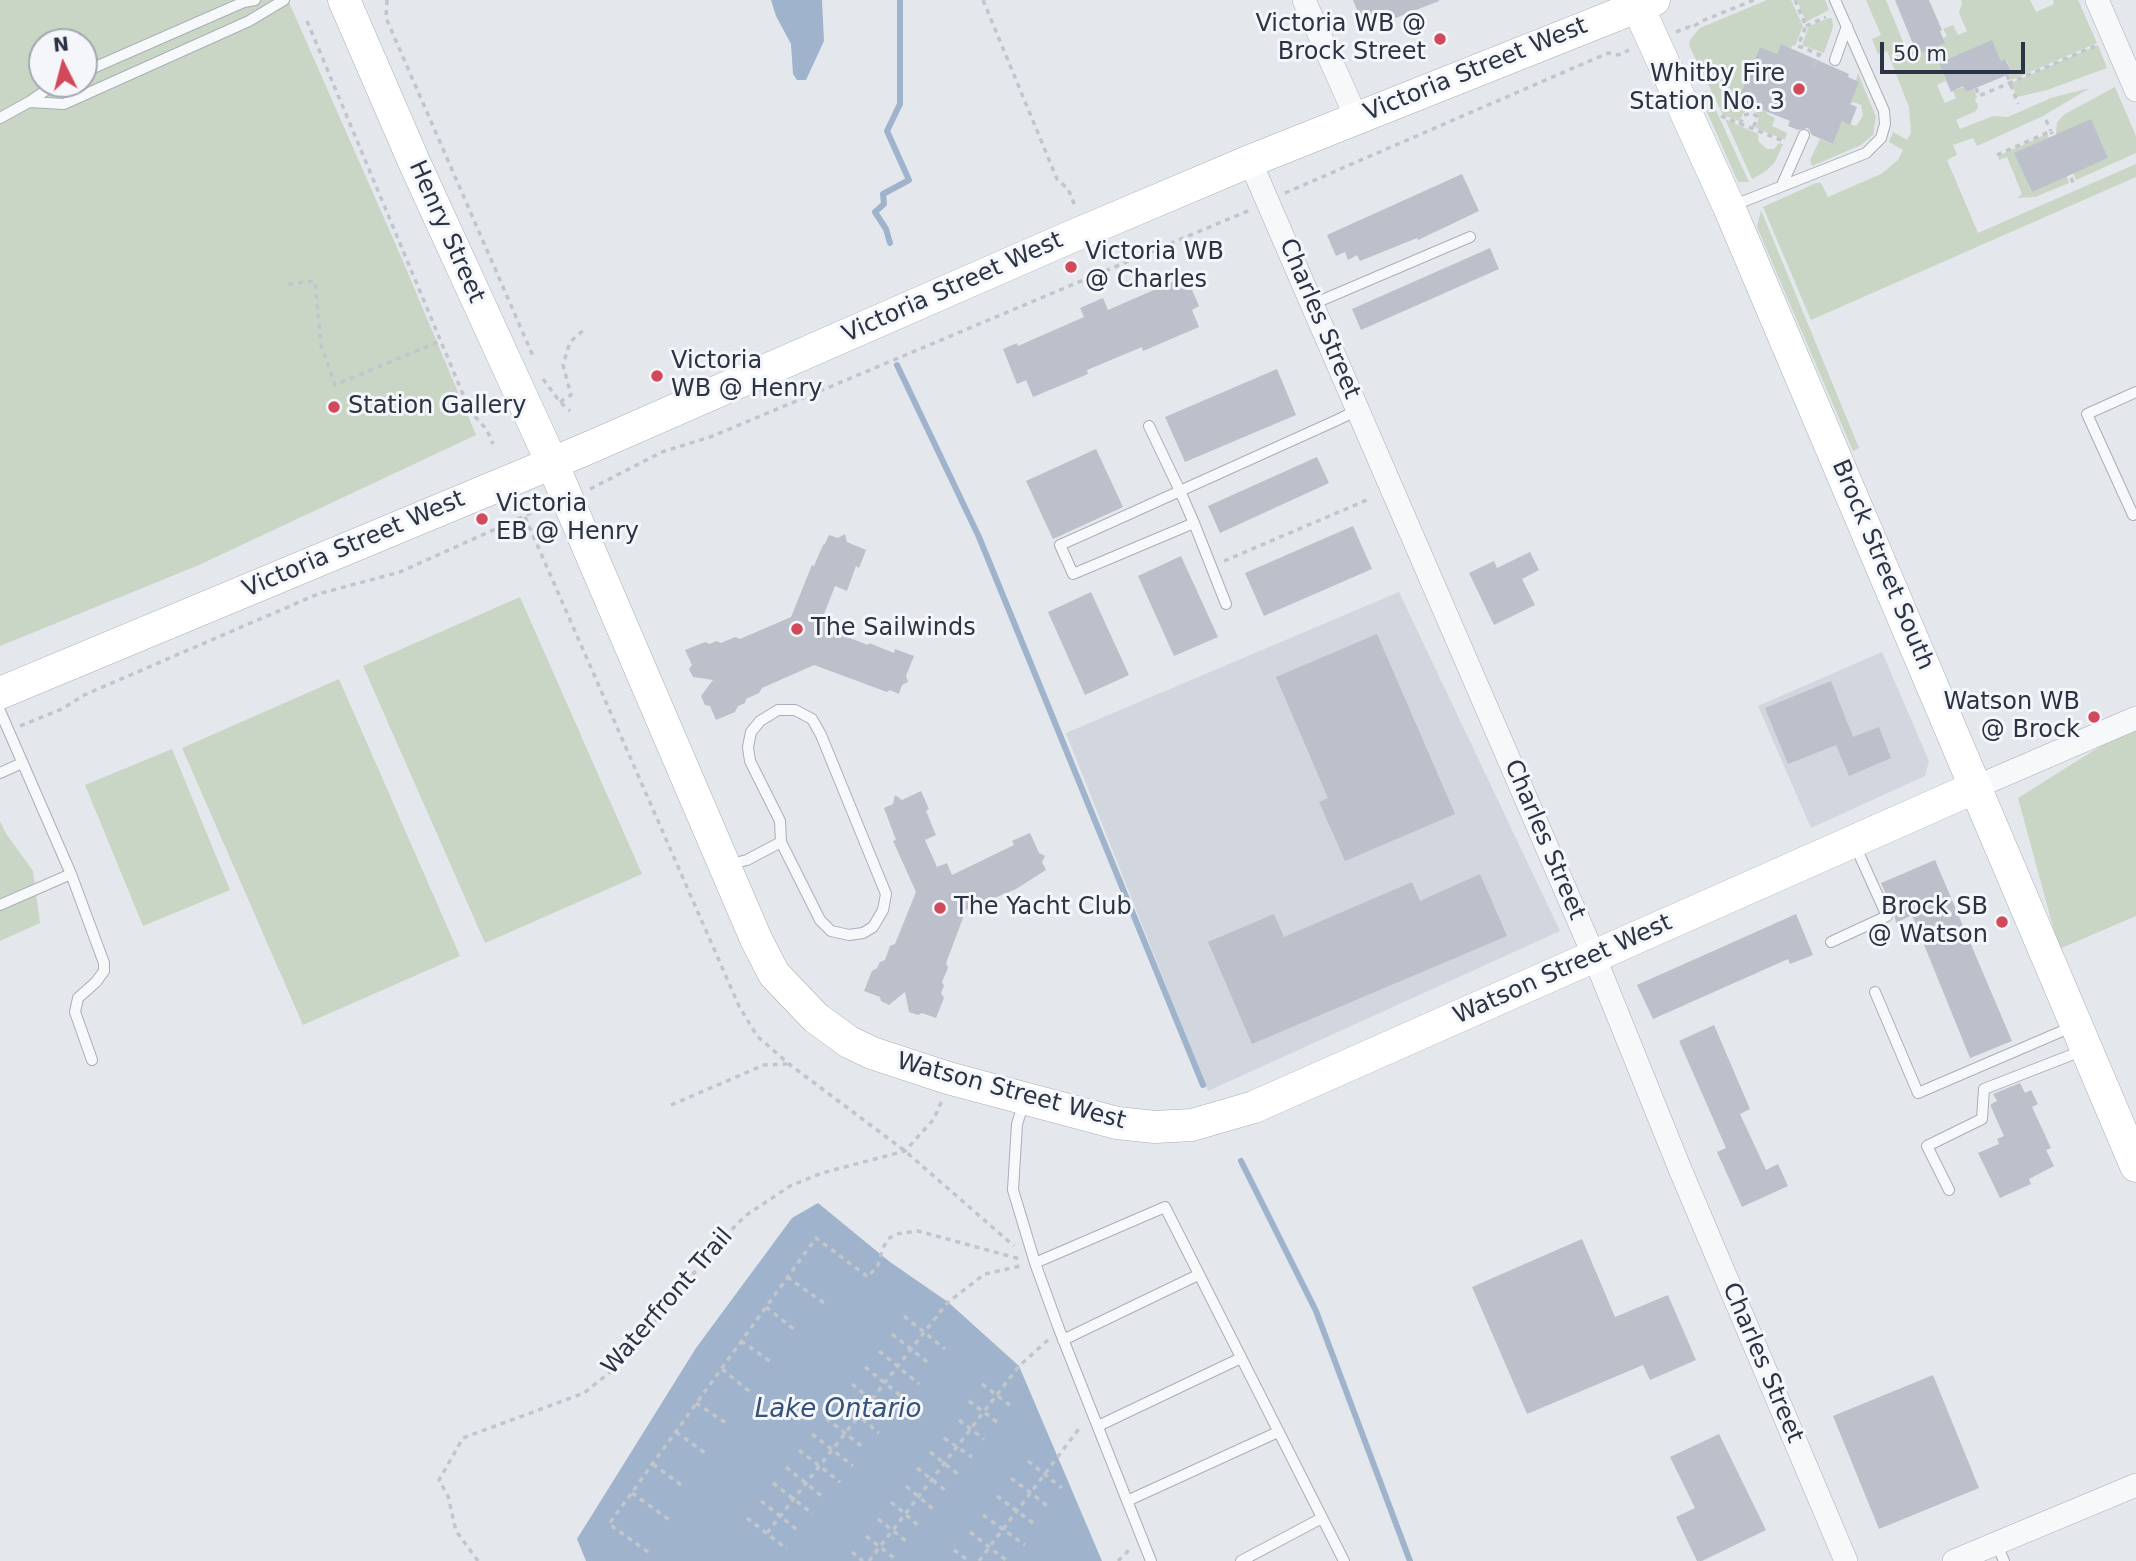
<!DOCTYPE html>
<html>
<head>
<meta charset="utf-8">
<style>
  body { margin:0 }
  #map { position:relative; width:2136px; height:1561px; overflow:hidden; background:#e4e7ec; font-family:"DejaVu Sans",sans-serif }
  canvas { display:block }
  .north { position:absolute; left:28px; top:28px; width:70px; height:70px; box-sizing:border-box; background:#f4f6f9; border:2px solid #a4a8b1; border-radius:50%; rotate:354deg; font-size:19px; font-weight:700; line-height:28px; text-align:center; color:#2b3445 }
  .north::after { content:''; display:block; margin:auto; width:24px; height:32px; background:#d1495b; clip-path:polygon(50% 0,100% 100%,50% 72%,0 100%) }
  .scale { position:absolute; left:1880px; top:42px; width:145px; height:32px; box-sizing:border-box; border:4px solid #2b3445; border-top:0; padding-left:9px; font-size:21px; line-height:24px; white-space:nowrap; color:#2b3445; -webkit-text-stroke:5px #f4f6f9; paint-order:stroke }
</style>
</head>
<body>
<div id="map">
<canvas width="2136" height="1561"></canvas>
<div class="north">N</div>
<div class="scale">50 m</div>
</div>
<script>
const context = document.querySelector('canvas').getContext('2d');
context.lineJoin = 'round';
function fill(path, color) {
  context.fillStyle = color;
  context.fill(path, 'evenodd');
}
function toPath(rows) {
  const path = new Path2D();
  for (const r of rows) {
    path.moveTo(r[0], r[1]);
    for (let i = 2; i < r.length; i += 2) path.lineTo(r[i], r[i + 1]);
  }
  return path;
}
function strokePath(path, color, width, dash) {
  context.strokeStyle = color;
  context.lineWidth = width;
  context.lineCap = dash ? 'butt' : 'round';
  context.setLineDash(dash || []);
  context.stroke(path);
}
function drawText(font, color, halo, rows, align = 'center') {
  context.font = font + ' "DejaVu Sans",sans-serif';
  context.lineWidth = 6;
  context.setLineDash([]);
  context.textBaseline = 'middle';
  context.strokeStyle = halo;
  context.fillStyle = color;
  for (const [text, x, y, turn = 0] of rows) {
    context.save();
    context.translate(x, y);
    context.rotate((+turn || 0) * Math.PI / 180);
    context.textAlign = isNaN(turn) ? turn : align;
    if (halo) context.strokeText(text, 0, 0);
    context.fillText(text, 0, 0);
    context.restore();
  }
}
fill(toPath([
  [1399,592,1560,931,1208,1091,1066,733],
  [1882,652,1929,761,1925,776,1811,828,1758,706]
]), '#d2d6de');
fill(toPath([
  [0,0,288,0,399,252,476,435,199,565,0,646],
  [42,42,84,42,84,84,42,84],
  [1767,0,1791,0,1803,26,1795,46,1793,45,1791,48,1781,45,1777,54,1760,47,1738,100,1767,112,1767,114,1775,118,1772,126,1787,133,1785,140,1756,128,1759,117,1754,110,1744,112,1739,121,1723,115,1689,45,1690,40,1700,28],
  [1797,0,1825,0,1829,10,1806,22],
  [1866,0,1886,0,1904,44,1902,46,1904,51,1910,52,1945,43,1943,38,1947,36,1943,29,1953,25,1958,35,1967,31,1959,13,1962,3,1961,0,2030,0,2036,12,2054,4,2053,0,2078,0,2097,43,2011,80,2009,74,2012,73,2006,59,2001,61,1992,41,1941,67,1946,81,1937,85,1945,103,1956,98,1953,91,1963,87,1966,92,1974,89,1977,97,1975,99,1978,106,1976,111,1956,120,1960,129,1993,116,2008,117,2051,98,2090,88,2043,116,1977,146,1973,138,1953,145,1957,155,1947,160,1978,233,2136,164,2136,177,1811,320,1763,207,1816,183,1821,183,1828,197,1881,174,1898,160,1903,150,1889,142,1893,132,1907,140,1911,133,1909,107,1887,51,1878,54,1872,39,1881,35],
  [1829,18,1832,18,1833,27,1824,53,1802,45,1809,26],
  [2098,45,2107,68,2047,90,2017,97,2011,83],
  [1858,73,1876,117,1873,135,1861,145,1812,166,1810,160,1820,139,1833,144,1842,121,1856,126,1863,116,1861,105,1854,102,1850,104],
  [2115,87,2136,136,2136,153,2076,180,2073,173,2108,158,2091,120,2056,135,2057,122,2065,114],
  [1707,91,1749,182,1738,182,1699,94],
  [1725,119,1758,134,1759,142,1767,149,1774,149,1779,143,1783,144,1775,162,1766,171,1752,179],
  [2047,134,2049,138,2015,153,2031,191,2067,176,2069,183,2035,197,2017,198,2022,194,2007,157,1999,160,1998,156],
  [1761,210,1859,448,1853,451,1757,227],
  [520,597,642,874,485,943,363,666],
  [339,679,460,956,303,1025,182,748],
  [2136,724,2136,916,2059,949,2018,798],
  [172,749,230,890,143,926,85,785],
  [0,821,5,832,33,871,40,923,0,941]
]), '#c9d6c5');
fill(toPath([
  [771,0,822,0,824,41,806,80,797,80,793,74,791,44,776,16],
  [818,1203,890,1262,948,1302,1019,1366,1102,1561,586,1561,577,1539,696,1348,792,1218]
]), '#9fb4cc');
strokePath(toPath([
  [890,243,886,229,875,212,884,204,883,194,909,180,887,131,900,104,900,0],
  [897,365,979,537,1203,1085],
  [1241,1161,1316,1311,1410,1561]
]), '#9fb4cc', 6);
fill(toPath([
  [1353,0,1439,0,1439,1,1365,30],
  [1895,0,1929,0,1942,30,1940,31,1945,43,1917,54],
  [1992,40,2001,61,2005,59,2012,73,1966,92,1963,86,1951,92,1939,63],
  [1781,44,1849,74,1848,77,1859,82,1850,104,1857,107,1850,125,1842,121,1833,144,1812,135,1808,128,1798,130,1788,126,1790,121,1738,100,1760,47,1777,54],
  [2091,119,2108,158,2032,192,2014,153],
  [1462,174,1479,211,1418,240,1417,238,1360,261,1357,255,1348,260,1345,252,1336,256,1327,235],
  [1490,248,1499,269,1361,330,1352,309],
  [1186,276,1199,306,1192,310,1199,327,1143,351,1142,347,1087,370,1088,374,1033,397,1026,380,1017,384,1003,349,1017,343,1018,346,1084,317,1080,308,1103,298,1108,310],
  [1277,369,1296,415,1185,462,1165,417],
  [1096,449,1123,507,1053,539,1026,481],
  [1317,457,1329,483,1220,533,1208,506],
  [1353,526,1372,569,1264,616,1245,573],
  [845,534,847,542,866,550,859,568,856,566,847,591,835,586,824,614,834,618,829,630,868,645,869,643,894,653,895,649,914,656,906,676,908,682,902,685,899,694,890,690,887,692,814,665,762,688,759,693,746,699,745,703,738,706,735,712,716,720,710,706,705,705,701,696,713,680,693,677,689,669,692,665,685,650,705,642,710,644,716,641,721,643,735,637,740,639,791,617,812,565,814,566,823,545,825,544,829,535,838,538],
  [1530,552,1539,570,1522,579,1535,605,1494,625,1469,573,1494,561,1497,568],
  [1181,556,1218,637,1174,656,1138,576],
  [1091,592,1129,675,1085,695,1048,612],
  [1377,634,1455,814,1345,861,1319,802,1328,798,1276,677],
  [1831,681,1853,737,1879,727,1891,758,1849,776,1836,745,1788,764,1765,708],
  [921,791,929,809,926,811,936,835,925,840,937,867,947,863,952,875,1014,845,1012,841,1030,833,1039,853,1045,856,1042,862,1046,870,1016,889,966,910,946,963,948,968,942,982,944,986,941,993,944,998,936,1018,922,1013,918,1015,909,1012,905,992,889,1005,881,1001,880,997,864,991,872,971,877,968,880,962,885,960,890,946,895,944,916,892,893,841,896,840,884,808,893,804,895,795,902,800],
  [1935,860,2012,1041,1970,1058,1912,915,1896,923,1894,913,1881,883],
  [1480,874,1507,936,1252,1044,1208,942,1274,914,1284,937,1412,882,1420,901],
  [1796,914,1813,955,1790,964,1788,959,1653,1019,1637,985],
  [1714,1025,1750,1109,1740,1114,1766,1170,1778,1164,1788,1186,1742,1207,1717,1152,1726,1148,1679,1041],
  [2020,1083,2025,1093,2031,1090,2038,1104,2032,1107,2051,1148,2046,1150,2054,1166,2029,1179,2031,1184,2000,1198,1978,1153,1999,1144,1997,1139,2004,1136,1991,1107,1991,1104,1997,1101,1993,1094],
  [1582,1239,1615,1317,1668,1295,1696,1360,1650,1380,1643,1365,1527,1414,1472,1287],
  [1933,1375,1979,1488,1879,1529,1833,1416],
  [1719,1434,1766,1530,1702,1561,1697,1561,1676,1517,1695,1508,1670,1457]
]), '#bbc0ca');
const lane = toPath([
  [1835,60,1847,26],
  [84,72,244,2,255,0],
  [29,102,64,104,249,21,284,0],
  [0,118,29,102,55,84],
  [1782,185,1804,135],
  [1732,206,1866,153,1881,138,1885,124,1884,111,1835,0],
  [1313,304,1470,237],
  [1149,426,1180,491,1194,523,1073,574,1060,545,1096,529,1180,491,1335,421,1358,410],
  [2133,515,2087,414,2136,392],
  [1194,523,1226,604],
  [0,711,71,874,0,905],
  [0,773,22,763],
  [726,865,747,860,781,842,780,821,750,761,748,747,751,732,760,721,778,710,795,710,812,719,821,735,886,894,883,910,873,927,863,933,849,935,831,931,820,920,781,842],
  [71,874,104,963,104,971,96,982,78,998,75,1012,92,1060],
  [1831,942,1887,916,1854,843],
  [1875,992,1918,1093,2074,1026],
  [1024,1102,1017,1124,1013,1190,1035,1263,1059,1329,1151,1561],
  [1949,1190,1927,1146,1982,1119,1984,1089,2084,1050],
  [1035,1263,1165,1207,1344,1561],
  [1063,1340,1198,1275],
  [1098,1426,1241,1358],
  [1127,1501,1278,1432],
  [1996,1543,2004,1561],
  [1241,1561,1322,1518]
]);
const street = toPath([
  [1304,0,1356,117],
  [2097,0,2136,90],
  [1250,161,1594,956,1680,1169,1846,1561],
  [1976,787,2136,718],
  [1954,1561,2136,1485]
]);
const secondary = toPath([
  [344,0,415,164,552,463,756,939,774,974,816,1018,849,1042,872,1053,948,1078,1117,1123,1155,1127,1192,1125,1254,1107,1976,787],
  [1628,0,1638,7,1729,207,2136,1166],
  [0,693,586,449,1068,238,1250,161,1654,0]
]);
strokePath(lane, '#a9aeb7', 12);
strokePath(street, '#a9aeb7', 24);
strokePath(secondary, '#a9aeb7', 33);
strokePath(toPath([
  [387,0,386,18,533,356],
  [983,0,1057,179,1068,189,1076,208],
  [1795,0,1806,26,1798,46,1821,55],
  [307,21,470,411,487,430,493,444],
  [1806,26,1826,17],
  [1676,32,1689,27,1691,28,1702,21,1754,0],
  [1814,66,1819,54],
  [2007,75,2018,104],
  [1976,88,1979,96,2095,46],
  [1721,116,1786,142],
  [2046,120,2051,131],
  [1740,124,1744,115,1753,113,1757,117,1753,129],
  [1997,155,2051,131,2052,134],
  [2071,178,2074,185],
  [1285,193,1608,53,1618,55,1629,50],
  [288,284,315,281,321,345,335,385,440,341],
  [543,379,560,402,570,411],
  [560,402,571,395,563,365,570,342,586,328],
  [590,489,662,452,713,436,1250,210],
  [525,517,739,1006,757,1036,789,1064,905,1151,1014,1246],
  [1224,561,1367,500],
  [20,726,62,709,84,695,318,594,400,572,540,509],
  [671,1105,764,1065,787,1064],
  [787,1277,824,1303],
  [766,1307,795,1330],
  [904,1316,945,1349],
  [892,1334,931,1365],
  [741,1341,771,1362],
  [879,1351,919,1384],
  [865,1367,906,1400],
  [722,1369,750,1392],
  [852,1384,890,1415],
  [982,1384,1011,1406],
  [839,1400,879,1433],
  [969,1401,997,1422],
  [696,1403,729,1425],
  [826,1418,865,1449],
  [959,1420,984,1439],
  [676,1432,708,1455],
  [812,1434,853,1466],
  [944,1438,972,1457],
  [799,1450,840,1482],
  [930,1452,959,1475],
  [1028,1461,1062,1488],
  [653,1464,685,1488],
  [786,1467,824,1498],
  [917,1468,945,1490],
  [1011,1478,1049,1507],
  [773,1483,813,1514],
  [906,1486,933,1509],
  [632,1493,671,1521],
  [997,1496,1037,1526],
  [761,1501,800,1532],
  [891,1502,919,1526],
  [983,1515,1025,1545],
  [747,1518,787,1549],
  [878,1519,906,1541],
  [970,1532,1007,1561],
  [767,1533,948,1302,985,1274,1020,1266],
  [866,1536,894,1558],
  [954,1550,969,1561],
  [648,1552,609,1524,816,1238,868,1277,878,1265,883,1248,888,1239,896,1234,918,1231,1020,1259],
  [852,1552,863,1561],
  [478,1561,456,1531,448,1496,439,1480,463,1438,584,1393,609,1373,633,1348,716,1246,745,1216,790,1186,822,1173,905,1151,934,1119,942,1100],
  [869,1561,1019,1366,1048,1340],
  [979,1561,1081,1426],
  [1118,1561,1130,1549]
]), '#c2c5cb', 3.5, [5, 5]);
strokePath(lane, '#f7f8fa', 10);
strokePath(street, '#f7f8fa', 23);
strokePath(secondary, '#fff', 32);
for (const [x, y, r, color] of [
  [1440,39,7,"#d1495b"],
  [1799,89,7,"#d1495b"],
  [1071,267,7,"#d1495b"],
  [657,376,7,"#d1495b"],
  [334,407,7,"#d1495b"],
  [482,519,7,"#d1495b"],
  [797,629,7,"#d1495b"],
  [2094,717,7,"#d1495b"],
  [940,908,7,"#d1495b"],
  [2002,922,7,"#d1495b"]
]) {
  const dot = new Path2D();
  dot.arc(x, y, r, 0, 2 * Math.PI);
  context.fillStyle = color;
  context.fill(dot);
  strokePath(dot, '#f4f6f9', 2.5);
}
drawText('24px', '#2b3445', '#f4f6f9', [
  ["Victoria WB @",1426,25,"right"],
  ["Brock Street",1426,53,"right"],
  ["Whitby Fire",1785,75,"right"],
  ["Station No. 3",1785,103,"right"],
  ["Victoria WB",1085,253],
  ["@ Charles",1085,281],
  ["Victoria",671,362],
  ["WB @ Henry",671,390],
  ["Station Gallery",348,407],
  ["Victoria",496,505],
  ["EB @ Henry",496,533],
  ["The Sailwinds",811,629],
  ["Watson WB",2080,703,"right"],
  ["@ Brock",2080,731,"right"],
  ["The Yacht Club",954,908],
  ["Brock SB",1988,908,"right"],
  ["@ Watson",1988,936,"right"]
], 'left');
drawText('24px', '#2b3445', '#f4f6f9', [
  ["Victoria Street West",1476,70,-22],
  ["Henry Street",446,232,66],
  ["Victoria Street West",953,288,-24],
  ["Charles Street",1319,319,67],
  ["Victoria Street West",354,545,-23],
  ["Brock Street South",1882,565,67],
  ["Charles Street",1544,840,67],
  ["Watson Street West",1563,970,-24],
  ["Watson Street West",1011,1092,15],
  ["Waterfront Trail",668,1302,-49],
  ["Charles Street",1762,1363,67]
]);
drawText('italic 26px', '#34527a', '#f4f6f9', [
  ["Lake Ontario",838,1410]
]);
</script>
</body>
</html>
